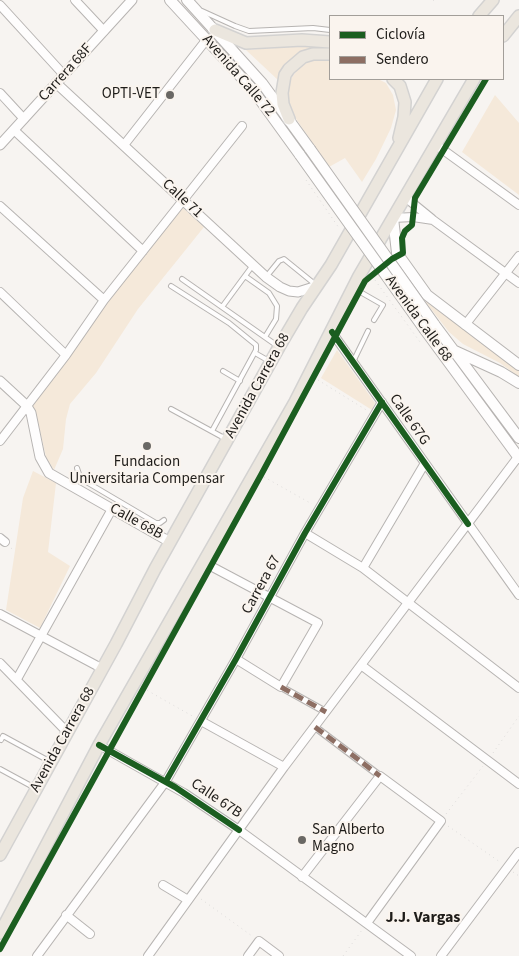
<!DOCTYPE html>
<html>
<head>
<meta charset="utf-8">
<style>
  body { margin:0 }
  #map { position:relative; width:519px; height:956px; overflow:hidden; background:#f7f4f1; font-family:"Source Sans 3",sans-serif }
  canvas { display:block }
  .legend { position:absolute; left:329px; top:15px; width:175px; height:65px; box-sizing:border-box; background:#faf4ee; border:1px solid #a29e99; margin:0; padding:6px 9px; list-style:none; font-size:15px; color:#1e1c19 }
  .legend li { display:flex; align-items:center; gap:10px; height:25px }
  .legend b { width:25px; border:1px solid #a29e99 }
</style>
</head>
<body>
<div id="map">
<canvas width="519" height="956"></canvas>
<ul class="legend">
<li><b style="height:6px;background:#1b5e20"></b>Ciclovía</li>
<li><b style="height:6px;background:#8d6e63"></b>Sendero</li>
</ul>
</div>
<script>
const context = document.querySelector('canvas').getContext('2d');
context.lineJoin = 'round';
function fill(path, color) {
  context.fillStyle = color;
  context.fill(path, 'evenodd');
}
function toPath(rows) {
  const path = new Path2D();
  for (const r of rows) {
    path.moveTo(r[0], r[1]);
    for (let i = 2; i < r.length; i += 2) path.lineTo(r[i], r[i + 1]);
  }
  return path;
}
function strokePath(path, color, width, dash) {
  context.strokeStyle = color;
  context.lineWidth = width;
  context.lineCap = dash ? 'butt' : 'round';
  context.setLineDash(dash || []);
  context.stroke(path);
}
function drawText(font, color, halo, rows, align = 'center') {
  context.font = font + ' "Source Sans 3",sans-serif';
  context.lineWidth = 4;
  context.setLineDash([]);
  context.textBaseline = 'middle';
  context.strokeStyle = halo;
  context.fillStyle = color;
  for (const [text, x, y, turn = 0] of rows) {
    context.save();
    context.translate(x, y);
    context.rotate((+turn || 0) * Math.PI / 180);
    context.textAlign = isNaN(turn) ? turn : align;
    if (halo) context.strokeText(text, 0, 0);
    context.fillText(text, 0, 0);
    context.restore();
  }
}
fill(toPath([
  [305,46,327,48,312,49,283,71,278,80,246,50],
  [320,58,330,60,330,79,378,79,386,83,393,95,396,110,391,128,376,159,362,182,345,158,329,167,292,113,287,98,288,83,297,70,309,61],
  [495,95,519,123,519,195,462,152],
  [183,208,204,227,138,309,96,373,70,404,66,419,63,449,54,470,46,457,37,418,30,404,106,301],
  [424,300,519,371,519,377,500,363,463,344,449,332],
  [337,350,375,403,372,410,321,378],
  [33,471,56,483,48,552,70,566,40,628,6,610,23,498]
]), '#f5e9da');
const service = toPath([
  [202,11,235,26,249,31,313,28,330,30],
  [245,276,269,293,277,306,276,319,265,337],
  [266,277,279,261,284,259,316,285],
  [182,279,279,347],
  [171,286,229,323,256,345,256,350,212,431],
  [355,289,383,305,374,320],
  [222,307,253,265],
  [255,353,269,361],
  [353,362,368,331],
  [223,371,240,381],
  [171,409,226,439],
  [77,468,80,477,83,480,156,523,160,523,164,520],
  [1,740,3,736,49,761],
  [0,769,35,788]
]);
const pedestrian = toPath([
  [281,687,326,712],
  [315,727,380,776]
]);
const minor = toPath([
  [75,0,104,31],
  [0,5,64,75],
  [0,93,24,119],
  [14,130,143,251],
  [435,144,519,205],
  [124,145,207,39],
  [405,197,432,219],
  [0,206,104,300],
  [393,218,413,217,433,220,519,283],
  [0,292,66,355],
  [465,325,519,256],
  [331,331,519,595],
  [0,441,66,355,104,300,242,126],
  [305,533,363,568,519,688],
  [0,538,5,542],
  [203,562,318,623,281,687,236,659],
  [363,568,425,463],
  [0,614,103,669],
  [0,663,67,732],
  [361,665,519,784],
  [17,679,112,509],
  [201,721,284,767],
  [99,745,184,793,239,830,411,956],
  [302,877,380,776,441,821,367,923],
  [163,885,188,900],
  [66,915,90,934],
  [37,956,166,781,236,659,305,533,382,402],
  [148,956,284,767,518,457],
  [248,956,259,941,279,956],
  [441,956,519,852]
]);
const tertiary = toPath([
  [56,83,266,277,280,287,289,291,298,292,317,286],
  [0,145,132,0],
  [0,381,26,405,31,413,40,457,49,473,170,542]
]);
const secondary = toPath([
  [170,0,253,90,300,155],
  [187,0,262,83,310,149],
  [393,218,397,253,427,295,519,365],
  [434,324,519,438],
  [425,330,519,458],
  [455,351,501,372,519,383]
]);
const primary = toPath([
  [479,16,493,0],
  [215,30,246,43,302,40,330,42],
  [503,36,519,16],
  [393,79,400,86,405,102,404,117,399,138],
  [289,119,283,104,282,93,285,75,289,69,303,57,313,54,330,54],
  [0,855,116,644,155,569,279,347,302,308,331,265,437,79],
  [0,933,99,745,295,402,359,276,474,79]
]);
strokePath(service, '#b7b4b2', 6);
strokePath(pedestrian, '#b7b4b2', 8);
strokePath(minor, '#b7b4b2', 10);
strokePath(tertiary, '#b7b4b2', 11);
strokePath(secondary, '#b7b4b2', 12);
strokePath(primary, '#d3d2d1', 14);
strokePath(toPath([
  [433,0,435,2],
  [339,16,340,12],
  [306,180,339,228],
  [372,276,420,342,421,341],
  [318,380,368,411],
  [264,477,312,504],
  [11,548,15,551],
  [143,688,194,717],
  [493,753,519,716],
  [446,814,483,766],
  [448,826,500,862],
  [513,872,519,876],
  [201,899,252,936],
  [343,956,362,930]
]), '#dddbda', 1, [1, 4]);
strokePath(service, '#fefdfd', 4);
strokePath(pedestrian, '#fefdfd', 5.5);
strokePath(minor, '#fefdfd', 8);
strokePath(tertiary, '#fefdfd', 9);
strokePath(secondary, '#fefdfd', 10);
strokePath(primary, '#ebe6de', 11);
const secondaryBridge = toPath([
  [310,149,434,324],
  [300,155,425,330]
]);
strokePath(secondaryBridge, '#b7b4b2', 12, []);
strokePath(secondaryBridge, '#fefdfd', 10);
strokePath(toPath([
  [281,687,326,712],
  [315,727,380,776]
]), '#8d6e63', 5, [10, 5]);
strokePath(toPath([
  [332,332,468,524],
  [99,745,175,787,239,830],
  [166,781,236,659,305,533,382,402],
  [0,949,261,475,365,281,392,259,403,253,402,238,405,231,412,225,415,198,486,79]
]), '#1b5e20', 6);
for (const [x, y, r, color] of [
  [170,95,5,"#6a6865"],
  [147,446,5,"#6a6865"],
  [302,840,5,"#6a6865"]
]) {
  const dot = new Path2D();
  dot.arc(x, y, r, 0, 2 * Math.PI);
  context.fillStyle = color;
  context.fill(dot);
  strokePath(dot, '#faf4ee', 2);
}
drawText('15px', '#1e1c19', '#faf4ee', [
  ["Carrera 68F",66,73,-48],
  ["Avenida Calle 72",238,76,49],
  ["Calle 71",182,199,43],
  ["Avenida Calle 68",418,319,54],
  ["Avenida Carrera 68",258,386,-61],
  ["Calle 67G",409,420,55],
  ["Calle 68B",136,522,29],
  ["Carrera 67",262,585,-61],
  ["Avenida Carrera 68",63,740,-61],
  ["Calle 67B",216,799,34]
]);
drawText('15px', '#1e1c19', '#faf4ee', [
  ["OPTI-VET",160,95],
  ["Fundacion",147,463,"center"],
  ["Universitaria Compensar",147,480,"center"],
  ["San Alberto",312,831,"left"],
  ["Magno",312,848,"left"]
], 'right');
drawText('bold 16px', '#1e1c19', '#faf4ee', [
  ["J.J. Vargas",423,918]
]);
</script>
</body>
</html>
